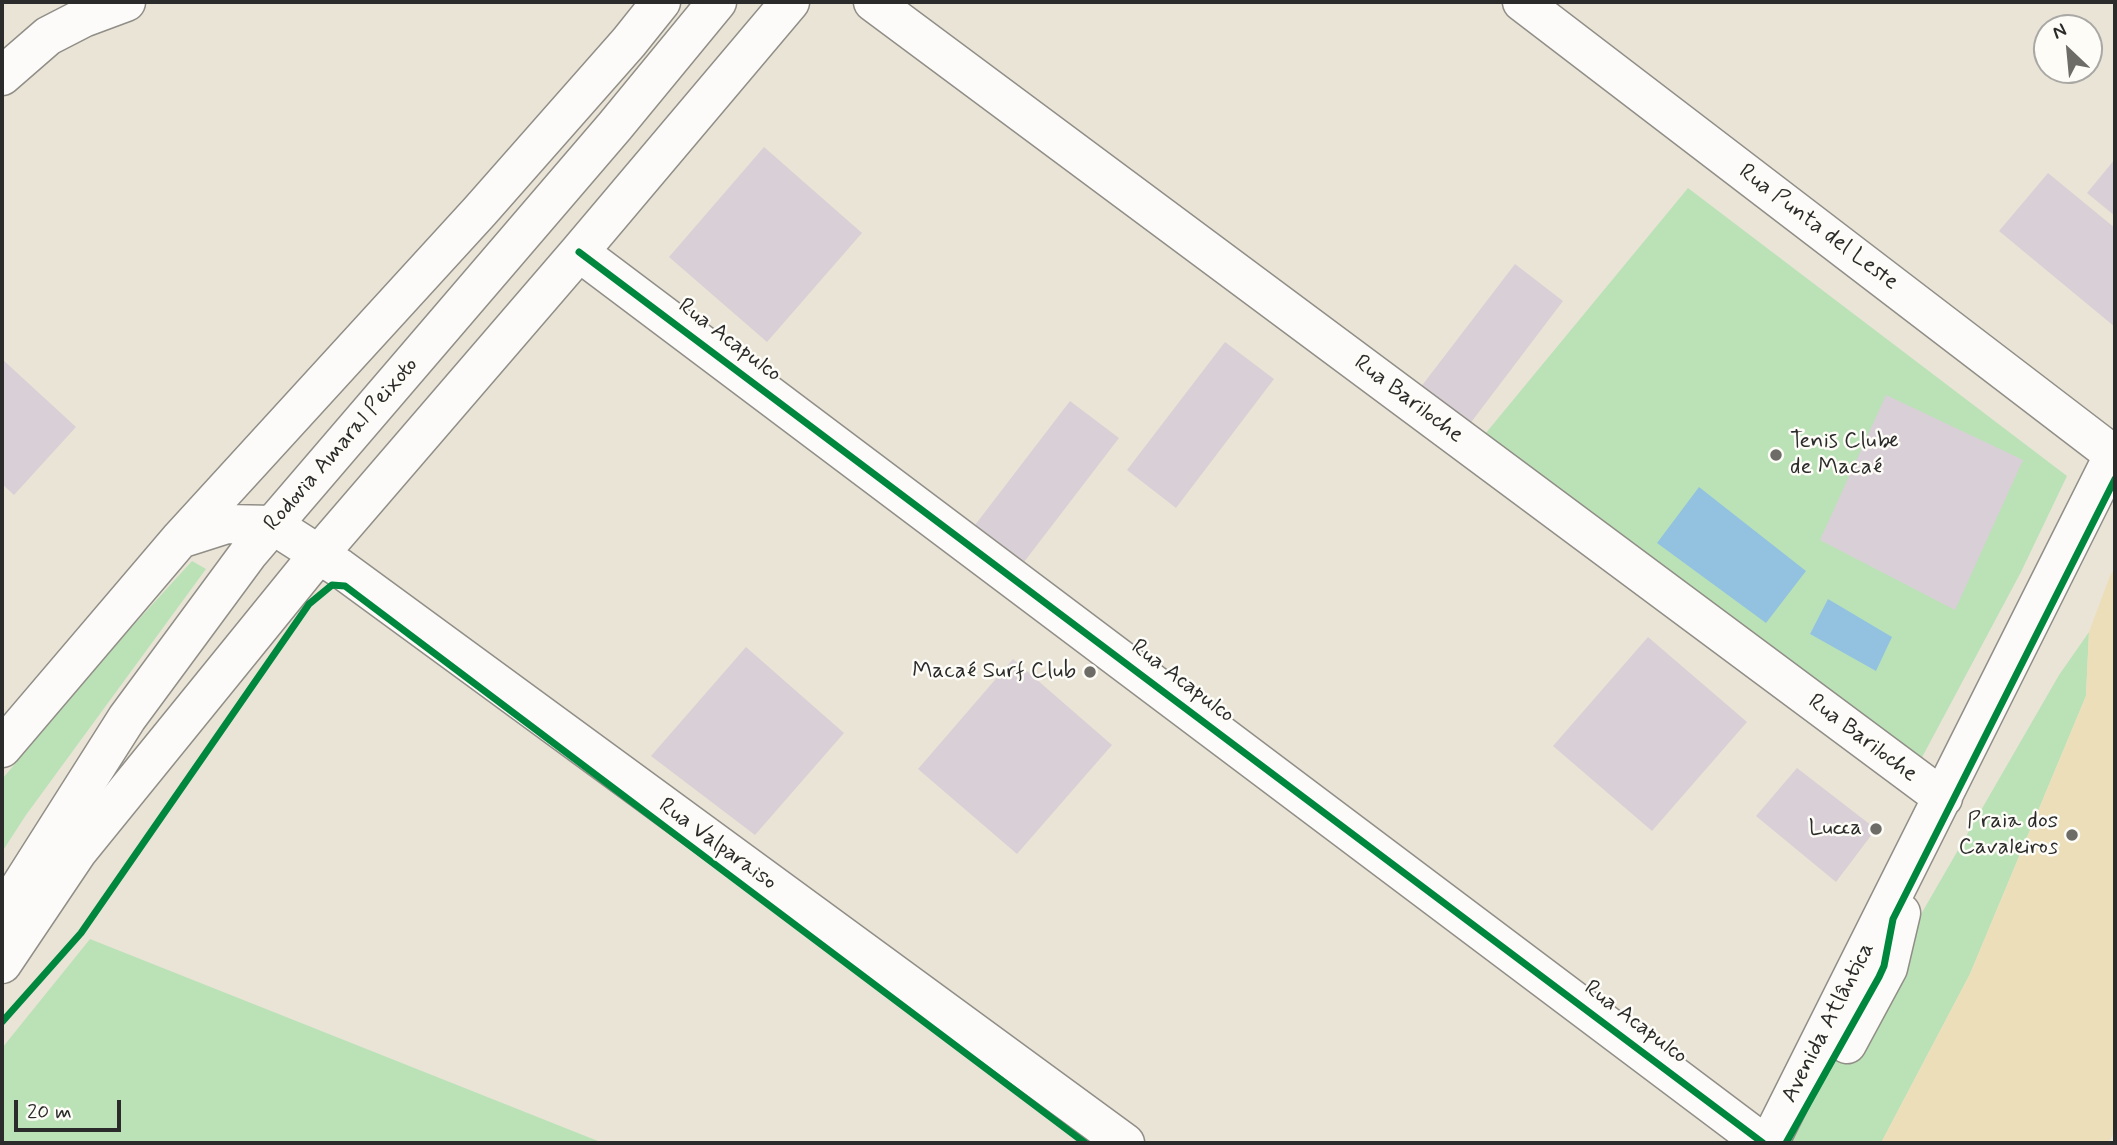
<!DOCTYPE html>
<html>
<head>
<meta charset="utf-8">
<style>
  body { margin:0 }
  #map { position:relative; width:2117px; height:1145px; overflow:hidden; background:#eae4d7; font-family:Mynerve,sans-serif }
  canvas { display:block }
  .frame { position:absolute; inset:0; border:4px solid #2b2b2b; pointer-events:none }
  .north { position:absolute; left:2033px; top:14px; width:70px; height:70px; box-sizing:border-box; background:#fdfcf7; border:2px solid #a9a8a5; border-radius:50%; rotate:334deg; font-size:19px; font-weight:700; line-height:28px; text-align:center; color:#2b2b2b }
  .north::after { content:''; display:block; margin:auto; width:24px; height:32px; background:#6e6c67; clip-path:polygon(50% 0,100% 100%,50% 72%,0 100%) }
  .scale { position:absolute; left:14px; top:1100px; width:107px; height:32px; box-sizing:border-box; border:4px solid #2b2b2b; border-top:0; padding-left:9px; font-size:21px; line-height:24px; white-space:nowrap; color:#2b2b2b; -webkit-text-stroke:5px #fdfcf7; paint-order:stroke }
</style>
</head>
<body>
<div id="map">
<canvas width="2117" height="1145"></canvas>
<div class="frame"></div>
<div class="north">N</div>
<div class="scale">20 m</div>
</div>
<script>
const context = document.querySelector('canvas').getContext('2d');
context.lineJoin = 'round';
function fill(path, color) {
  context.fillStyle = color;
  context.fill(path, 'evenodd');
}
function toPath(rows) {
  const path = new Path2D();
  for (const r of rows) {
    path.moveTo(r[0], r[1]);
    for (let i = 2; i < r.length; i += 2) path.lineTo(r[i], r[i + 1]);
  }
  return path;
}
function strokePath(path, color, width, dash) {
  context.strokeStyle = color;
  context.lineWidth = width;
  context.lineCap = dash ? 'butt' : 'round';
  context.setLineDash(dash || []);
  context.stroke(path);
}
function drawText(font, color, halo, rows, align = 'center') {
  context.font = font + ' Mynerve,sans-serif';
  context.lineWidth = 5;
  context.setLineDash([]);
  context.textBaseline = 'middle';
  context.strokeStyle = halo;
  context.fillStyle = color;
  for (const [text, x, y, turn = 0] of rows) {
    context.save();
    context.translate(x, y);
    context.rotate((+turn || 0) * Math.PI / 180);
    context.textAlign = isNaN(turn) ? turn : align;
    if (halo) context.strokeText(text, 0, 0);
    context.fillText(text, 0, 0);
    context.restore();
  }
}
fill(toPath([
  [1688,188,2067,476,2021,572,1919,763,1485,434],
  [192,561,206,569,26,815,2,852,2,779,129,630],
  [2089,632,2086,696,1970,974,1881,1143,1789,1143,2059,675],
  [90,939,603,1143,2,1143,2,1048]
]), '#bbe2b7');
fill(toPath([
  [2115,568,2115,1131,2108,1143,1881,1143,1970,974,2086,696,2089,632,2110,576]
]), '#ecdeb8');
fill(toPath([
  [1699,487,1806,571,1766,623,1657,543],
  [1828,599,1892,637,1876,671,1810,634]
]), '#93c2e1');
fill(toPath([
  [764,147,862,233,767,342,669,257],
  [2115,159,2115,216,2087,193],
  [2048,173,2115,228,2115,327,1999,231],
  [1515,264,1563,301,1466,429,1417,392],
  [1225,342,1274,379,1176,508,1127,470],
  [2,359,76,427,14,495,2,484],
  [1886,395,2023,460,1955,610,1820,540],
  [1070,401,1119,438,1021,566,972,529],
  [1648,637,1747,722,1652,831,1553,746],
  [746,647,844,733,755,835,651,756],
  [1013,659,1112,745,1017,854,918,769],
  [1797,768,1876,829,1836,882,1756,816]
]), '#d9cfd6');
const minor = toPath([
  [873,2,1943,798],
  [1522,2,2114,455],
  [2,76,48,36,83,18,126,2],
  [579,252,1763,1143],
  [273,525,340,568,1125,1143],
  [2,964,78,851,319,554,579,252,790,2],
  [1847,1044,1888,968,1901,913],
  [1769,1143,2115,452]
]);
const highway = toPath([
  [180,539,227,524,273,525],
  [2,748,180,539,480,211,629,42,661,2],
  [2,915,127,718,248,554,615,126,717,2]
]);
strokePath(minor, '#908e87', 41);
strokePath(highway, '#908e87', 41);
strokePath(minor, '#fcfbf9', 38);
strokePath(highway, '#fcfbf9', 38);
strokePath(toPath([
  [579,252,1763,1143],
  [2,1022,81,933,309,604,332,585,345,586,1085,1143],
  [1786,1143,1879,977,1884,966,1893,919,2115,479]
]), '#00873e', 7);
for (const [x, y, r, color] of [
  [1776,455,7,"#6e6c67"],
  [1090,672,7,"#6e6c67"],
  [1876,829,7,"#6e6c67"],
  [2072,835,7,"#6e6c67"]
]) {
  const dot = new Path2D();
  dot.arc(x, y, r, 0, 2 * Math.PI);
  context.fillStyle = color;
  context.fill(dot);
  strokePath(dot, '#fdfcf7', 2.5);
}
drawText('23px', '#2b2b2b', '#fdfcf7', [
  ["Rua Punta del Leste",1818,228,37],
  ["Rua Acapulco",729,341,37],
  ["Rua Bariloche",1408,400,37],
  ["Rodovia Amaral Peixoto",342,445,-49],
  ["Rua Acapulco",1182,682,37],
  ["Rua Bariloche",1862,739,37],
  ["Rua Valparaiso",717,845,36],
  ["Rua Acapulco",1635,1023,37],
  ["Avenida Atlântica",1829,1023,-63]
]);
drawText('23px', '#2b2b2b', '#fdfcf7', [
  ["Tenis Clube",1790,442,"left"],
  ["de Macaé",1790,468,"left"],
  ["Macaé Surf Club",1076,672],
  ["Praia dos",2058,822],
  ["Cavaleiros",2058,848],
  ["Lucca",1862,829]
], 'right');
</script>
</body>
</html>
